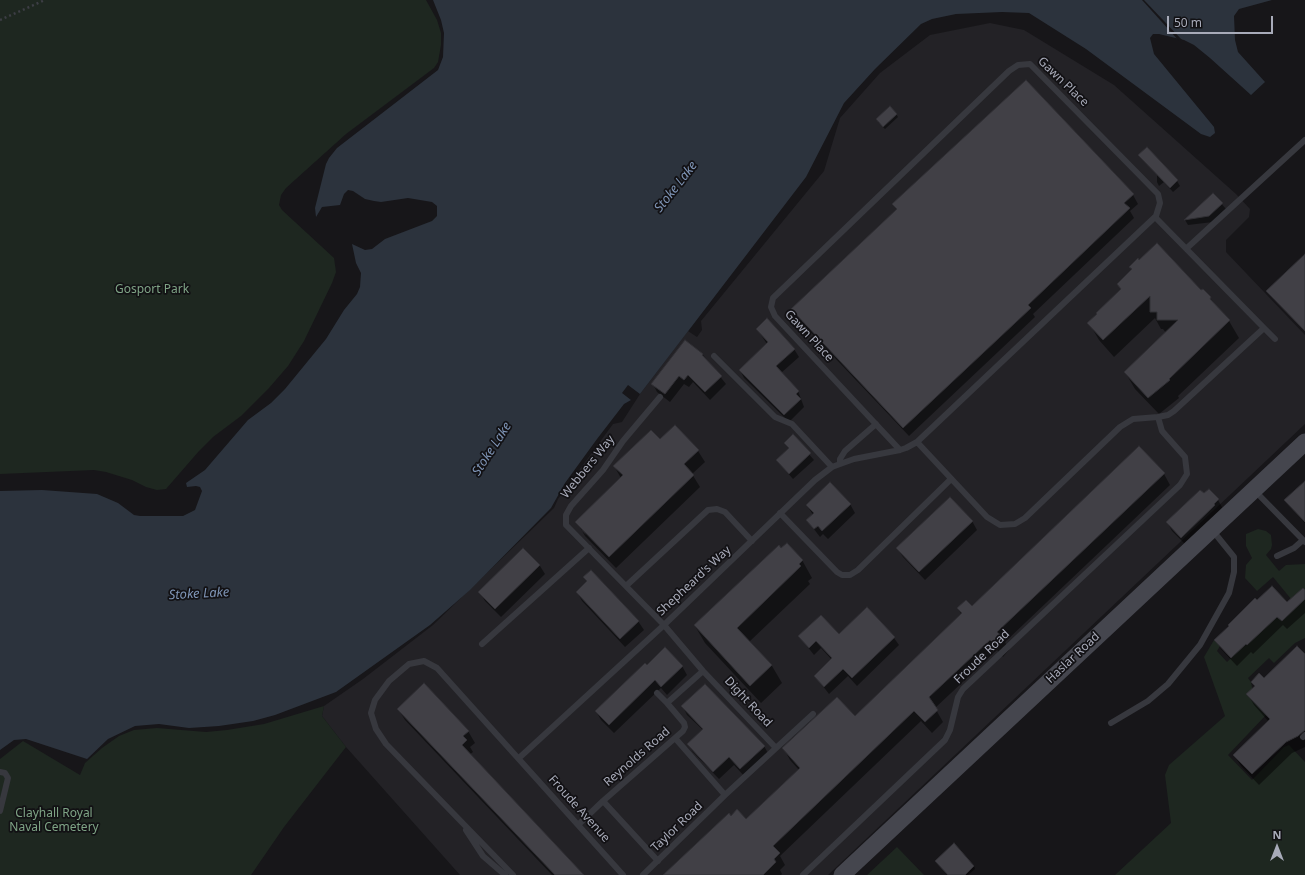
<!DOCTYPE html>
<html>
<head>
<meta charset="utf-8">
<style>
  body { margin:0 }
  #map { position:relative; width:1305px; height:875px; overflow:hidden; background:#171619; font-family:"Noto Sans",sans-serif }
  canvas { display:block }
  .north { position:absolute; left:1257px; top:827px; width:40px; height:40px; -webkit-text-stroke:3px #121114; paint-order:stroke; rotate:0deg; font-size:11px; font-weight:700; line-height:16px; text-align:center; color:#a8abb9 }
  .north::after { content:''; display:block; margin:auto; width:14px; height:18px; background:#a8abb9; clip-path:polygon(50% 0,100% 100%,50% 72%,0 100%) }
  .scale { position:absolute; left:1167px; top:16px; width:106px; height:18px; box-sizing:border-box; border:2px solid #a8abb9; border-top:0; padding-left:5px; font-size:12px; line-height:14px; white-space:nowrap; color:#a8abb9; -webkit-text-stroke:3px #121114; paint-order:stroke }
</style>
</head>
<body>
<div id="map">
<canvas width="1305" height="875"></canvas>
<div class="north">N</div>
<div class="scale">50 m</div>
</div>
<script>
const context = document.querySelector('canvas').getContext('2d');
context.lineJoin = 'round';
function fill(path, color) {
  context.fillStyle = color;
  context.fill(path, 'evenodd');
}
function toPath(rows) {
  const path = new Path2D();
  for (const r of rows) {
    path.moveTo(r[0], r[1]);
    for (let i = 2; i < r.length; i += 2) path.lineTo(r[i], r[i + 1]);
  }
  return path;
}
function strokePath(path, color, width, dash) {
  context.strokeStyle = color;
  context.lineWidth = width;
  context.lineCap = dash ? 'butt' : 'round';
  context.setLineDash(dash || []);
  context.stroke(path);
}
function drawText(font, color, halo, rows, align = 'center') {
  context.font = font + ' "Noto Sans",sans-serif';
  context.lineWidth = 3.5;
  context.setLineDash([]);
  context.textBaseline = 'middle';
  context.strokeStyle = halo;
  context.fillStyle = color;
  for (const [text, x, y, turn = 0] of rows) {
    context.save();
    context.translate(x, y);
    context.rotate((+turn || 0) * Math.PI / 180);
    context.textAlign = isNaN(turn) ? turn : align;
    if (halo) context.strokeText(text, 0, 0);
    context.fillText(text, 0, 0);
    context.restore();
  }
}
fill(toPath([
  [990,23,1024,30,1114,85,1236,194,1250,209,1249,217,1226,240,1226,252,1305,335,1305,424,828,875,460,875,346,747,322,716,324,706,363,679,433,625,554,508,558,499,613,424,622,422,640,394,688,331,697,337,702,330,701,321,824,171,840,118,880,73,930,35]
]), '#232226');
fill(toPath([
  [0,0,426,0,437,20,441,33,441,45,438,62,434,68,346,134,286,188,281,195,279,205,282,210,334,258,336,272,332,283,304,341,288,366,269,388,241,416,213,437,199,451,166,489,157,490,146,487,132,480,106,472,94,470,0,474],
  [1258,529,1266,531,1271,535,1272,545,1271,549,1266,555,1279,571,1286,565,1305,564,1305,638,1295,643,1274,663,1269,658,1248,678,1251,682,1255,703,1266,715,1228,755,1252,780,1284,747,1289,745,1305,762,1305,875,1115,875,1171,823,1165,775,1169,765,1225,716,1204,657,1214,640,1220,646,1217,651,1227,662,1291,599,1273,577,1257,591,1245,578,1246,565,1252,558,1246,546,1246,534],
  [324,706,322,716,346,747,284,827,251,875,0,875,0,759,23,741,80,775,85,763,102,748,119,736,134,730,157,728,206,732,227,730,264,724],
  [897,847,924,875,867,875]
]), '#1e2720');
fill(toPath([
  [433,0,1272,0,1239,9,1234,16,1235,40,1238,52,1265,82,1251,95,1210,58,1194,45,1184,40,1159,34,1153,34,1150,38,1154,54,1214,127,1215,133,1210,137,1201,134,1086,49,1029,13,1002,12,956,14,932,19,921,24,875,69,844,103,806,177,640,394,628,385,622,393,631,400,624,404,597,439,565,483,551,508,470,590,430,625,336,692,275,715,253,721,219,726,189,728,159,724,135,726,108,739,87,759,26,739,14,740,0,750,0,491,42,490,97,494,118,503,134,515,140,516,183,516,195,510,202,491,200,487,196,486,187,487,186,483,205,470,248,420,271,403,285,389,326,339,344,310,357,294,360,287,361,273,356,263,352,244,365,250,372,249,385,239,432,221,437,216,437,206,432,202,408,198,381,202,374,201,365,199,353,191,348,190,344,194,340,205,322,207,316,217,315,208,326,164,329,158,337,148,438,70,443,57,444,33,441,20]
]), '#2c333d');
fill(toPath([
  [1142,0,1144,0,1183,41,1179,41]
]), '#171619');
fill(toPath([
  [1026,81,1133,195,1138,204,1130,211,1134,218,1033,314,1035,317,909,436,797,318,792,310,897,210,894,205],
  [896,114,898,117,885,129,878,122],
  [1139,155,1177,181,1180,186,1173,192,1164,182,1159,186,1157,182,1157,175],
  [1213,194,1226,209,1213,222,1188,225,1185,220],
  [1305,256,1305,331,1267,292],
  [1130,267,1201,291,1210,298,1215,305,1229,321,1239,338,1178,396,1179,398,1159,414,1135,389,1125,372,1166,333,1163,329,1161,329,1155,318,1114,357,1099,340,1089,323,1121,290,1118,284,1132,270],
  [757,329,794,349,799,357,781,373,798,391,804,407,789,422,744,378,740,370,767,344],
  [685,341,703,355,726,384,710,400,693,382,689,387,684,384,670,402,657,392,653,384],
  [793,436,814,460,793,479,777,461,789,449,786,443],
  [660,441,698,451,705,462,692,474,700,487,616,568,585,536,578,524,621,478,614,466],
  [581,526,584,530,586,535,582,531],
  [1164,474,1170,485,1005,642,1009,650,1003,657,997,650,935,708,943,722,932,733,921,721,780,856,785,865,780,870,782,874,781,875,665,875,731,817,746,820,799,770,790,760,784,749,855,717,962,615,958,608,971,607],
  [1305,491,1305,523,1285,500],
  [1204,495,1218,500,1223,509,1187,546,1172,531,1167,522],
  [850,504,855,513,828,539,823,534,820,537,807,520,813,515,807,505],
  [972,521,977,530,925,580,903,557,897,548],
  [523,549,540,566,545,574,501,617,485,601,480,592],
  [781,549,802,560,812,578,808,581,810,584,749,642,772,666,782,683,761,703,705,643,695,626],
  [585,577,638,621,644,630,625,647,582,601,577,592,588,582],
  [1305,592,1305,613,1287,629,1283,625,1253,654,1251,652,1237,666,1221,649,1216,640,1287,604],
  [839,635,894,638,899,645,857,686,848,676,829,694,815,676,832,660,821,648,814,655,799,636],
  [1305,655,1305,747,1292,753,1259,785,1241,766,1234,755,1269,722,1254,705,1248,695,1255,687,1252,682,1264,679],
  [647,666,682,666,687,675,667,695,661,688,614,733,601,720,596,711],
  [683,707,764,746,769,755,745,777,734,765,719,779,693,752,688,744,703,730,687,715],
  [398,709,468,731,475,743,470,747,473,752,469,755,582,875,552,875,405,720],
  [974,866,975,869,968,875,948,875]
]), '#0007');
const building = toPath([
  [1026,80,1134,194,1124,203,1130,208,1028,305,1031,308,903,428,791,309,897,209,892,204,1026,80],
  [890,106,897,114,883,127,876,119,890,106],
  [1147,147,1178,180,1170,188,1138,155,1147,147],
  [1213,193,1223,203,1209,216,1184,220,1213,193],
  [1157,243,1201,290,1203,289,1211,297,1210,299,1230,320,1169,379,1170,380,1148,398,1124,372,1178,320,1157,320,1157,312,1150,312,1150,296,1103,340,1087,323,1097,314,1096,313,1121,289,1117,284,1132,269,1129,267,1138,258,1139,260,1157,243],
  [1305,254,1305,331,1266,291,1305,254],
  [767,318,795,349,776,366,799,391,796,394,801,399,784,415,739,370,768,342,756,329,767,318],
  [685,340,703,354,702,355,722,376,705,392,688,375,684,380,679,376,665,394,651,384,685,340],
  [675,425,699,450,684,464,694,475,609,557,575,522,623,475,613,466,651,430,660,439,675,425],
  [793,434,811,453,789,474,776,460,789,448,784,443,793,434],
  [1139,446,1165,473,997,632,1004,638,996,646,990,640,929,697,938,710,925,722,914,711,773,846,780,853,774,859,776,862,763,875,663,875,729,813,731,816,737,809,746,819,800,768,782,748,837,697,855,716,962,613,957,608,966,600,972,606,1139,446],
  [1305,481,1305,522,1284,500,1305,481],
  [830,482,851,504,822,531,818,526,814,529,806,520,814,513,806,505,830,482],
  [1209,489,1219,499,1214,504,1215,505,1181,538,1166,522,1200,490,1204,493,1209,489],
  [950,497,973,521,919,572,896,548,950,497],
  [787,543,803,560,799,564,801,566,737,628,772,665,750,686,694,625,779,545,781,548,787,543],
  [523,548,540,565,495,609,478,592,523,548],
  [591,570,639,621,620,639,576,592,587,581,583,577,591,570],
  [1272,586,1287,602,1303,588,1305,590,1305,599,1282,621,1277,617,1247,645,1246,644,1231,658,1214,640,1229,626,1228,625,1255,598,1257,600,1272,586],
  [867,607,895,637,852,678,843,669,824,687,814,676,832,658,816,641,809,648,798,636,821,615,839,634,867,607],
  [1297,646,1305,654,1305,730,1298,736,1286,742,1252,774,1233,755,1270,719,1246,694,1255,686,1251,682,1259,673,1264,678,1297,646],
  [665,647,683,666,661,687,655,680,609,725,595,711,645,663,647,665,665,647],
  [424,683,469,731,463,736,467,740,462,745,584,875,555,875,397,709,424,683],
  [705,684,765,746,740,769,729,757,713,772,687,744,703,729,681,706,705,684],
  [954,843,974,866,965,875,948,875,935,861,954,843]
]);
fill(building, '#414046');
strokePath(building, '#313035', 1);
strokePath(toPath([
  [0,20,45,0]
]), '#3d3e45', 2.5, [2, 3]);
strokePath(toPath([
  [1155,217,1264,328,1174,411,1168,415,1158,417],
  [1187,248,1305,140],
  [1264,328,1275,339],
  [714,356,775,417,792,424,832,467],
  [660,397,623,441,603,470,571,506,566,515,566,525,664,625,703,671,776,748],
  [840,464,840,459,845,451,876,424],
  [1254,490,1305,542],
  [780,513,837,572,842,575,850,575,858,570,951,479],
  [1277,556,1294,548,1303,540],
  [626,586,708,510,717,509,725,512,752,541],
  [482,644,589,548],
  [657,693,667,703],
  [1111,723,1148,701,1168,684,1200,645,1229,593,1234,572,1234,557,1213,531],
  [1303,737,1305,735],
  [675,738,725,795],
  [519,758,664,625,815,480,832,467,840,464,854,459,900,450,906,448,917,442,1156,216,1160,203,1158,194,1030,64,1018,65,1009,71,773,298,771,307,775,316,900,450],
  [0,772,5,773,8,778,0,811],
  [603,801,658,861],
  [579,824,603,801,683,731,685,727,684,723,667,703,703,671],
  [466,830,483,856,505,875],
  [513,875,386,744,376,729,371,713,375,700,389,681,409,664,424,661,437,668,623,875],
  [643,875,725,795,813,714],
  [803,875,945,740,950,730,958,697,963,689,1180,485,1187,474,1185,457,1162,431,1158,417,1133,419,1120,427,1025,518,1015,524,1000,525,987,517,917,442]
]), '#37383e', 6);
strokePath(toPath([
  [842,875,1305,442]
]), '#45464e', 17);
drawText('12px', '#a8abb9', '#121114', [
  ["Gawn Place",1063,82,44],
  ["Gawn Place",809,336,47],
  ["Webbers Way",588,467,-51],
  ["Shepheard's Way",694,581,-43],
  ["Froude Road",982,657,-44],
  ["Haslar Road",1073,658,-43],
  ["Dight Road",748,702,47],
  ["Reynolds Road",637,757,-41],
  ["Froude Avenue",579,809,48],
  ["Taylor Road",677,827,-44]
]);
drawText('12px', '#7fa486', '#121114', [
  ["Gosport Park",152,290],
  ["Clayhall Royal",54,814],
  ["Naval Cemetery",54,828]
]);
drawText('italic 13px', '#7e94b5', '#121114', [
  ["Stoke Lake",676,187,-52],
  ["Stoke Lake",492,449,-57],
  ["Stoke Lake",199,594,-3]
]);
</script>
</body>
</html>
